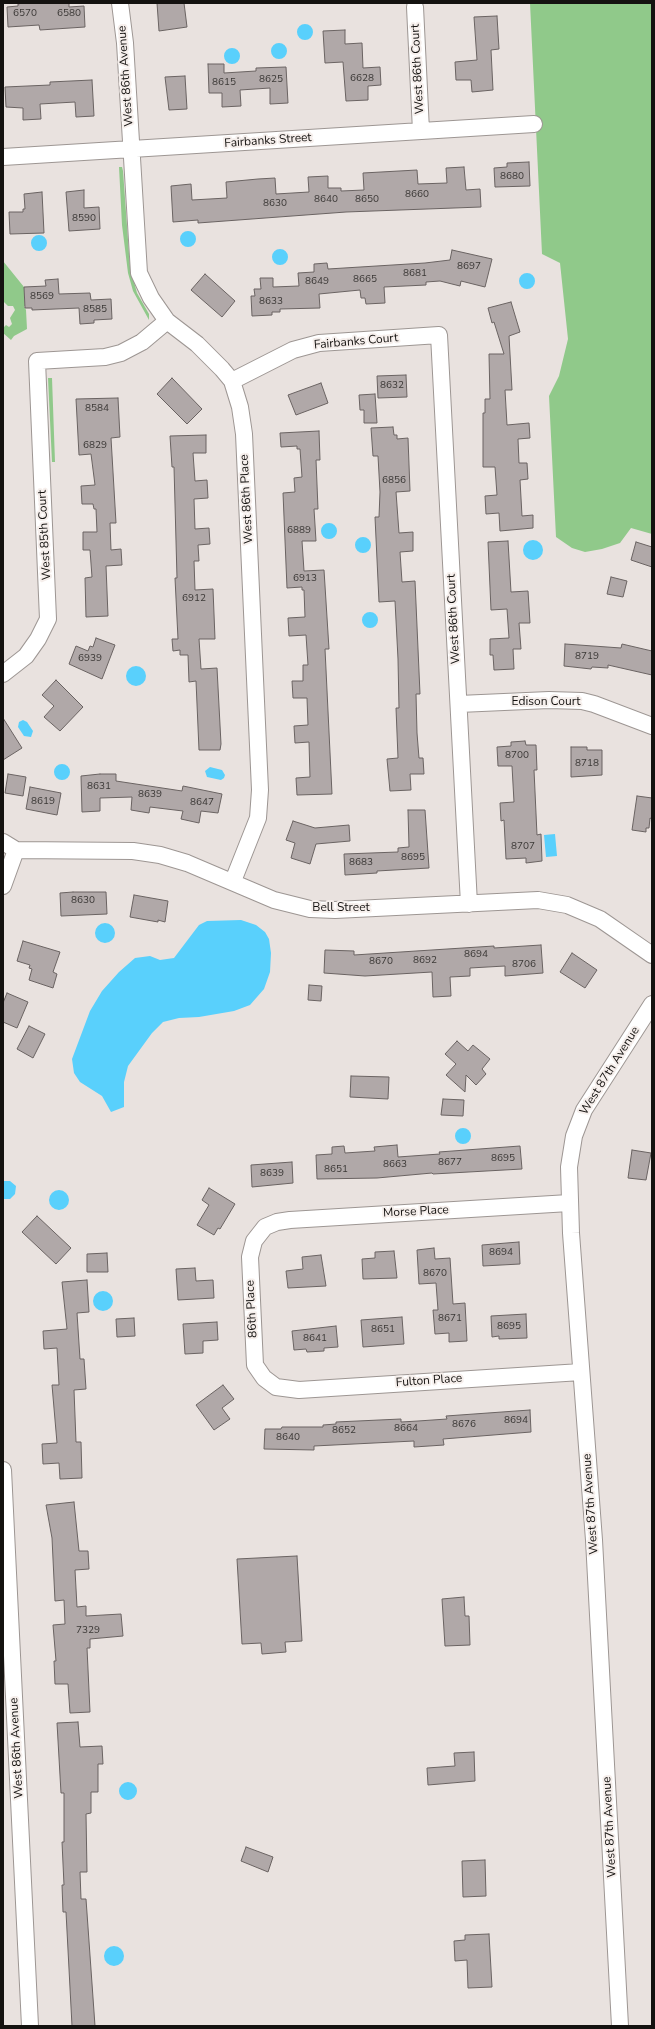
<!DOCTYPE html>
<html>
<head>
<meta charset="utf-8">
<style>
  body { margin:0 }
  #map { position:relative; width:655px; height:2029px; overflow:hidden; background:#e9e2df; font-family:"Nunito Sans",sans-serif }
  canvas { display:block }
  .frame { position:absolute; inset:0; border:4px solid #141210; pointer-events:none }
</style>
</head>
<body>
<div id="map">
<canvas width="655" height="2029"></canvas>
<div class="frame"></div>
</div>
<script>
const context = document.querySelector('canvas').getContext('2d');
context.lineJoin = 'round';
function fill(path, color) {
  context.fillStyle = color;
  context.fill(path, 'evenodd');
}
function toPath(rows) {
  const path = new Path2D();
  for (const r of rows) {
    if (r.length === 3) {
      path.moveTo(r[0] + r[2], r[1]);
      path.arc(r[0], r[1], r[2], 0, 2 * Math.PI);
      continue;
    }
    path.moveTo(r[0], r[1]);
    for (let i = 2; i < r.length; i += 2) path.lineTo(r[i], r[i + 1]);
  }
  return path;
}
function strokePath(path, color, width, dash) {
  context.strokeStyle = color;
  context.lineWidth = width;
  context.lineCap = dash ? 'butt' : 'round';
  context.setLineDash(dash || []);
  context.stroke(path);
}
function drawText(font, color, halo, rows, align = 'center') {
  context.font = font + ' "Nunito Sans",sans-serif';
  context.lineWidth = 4;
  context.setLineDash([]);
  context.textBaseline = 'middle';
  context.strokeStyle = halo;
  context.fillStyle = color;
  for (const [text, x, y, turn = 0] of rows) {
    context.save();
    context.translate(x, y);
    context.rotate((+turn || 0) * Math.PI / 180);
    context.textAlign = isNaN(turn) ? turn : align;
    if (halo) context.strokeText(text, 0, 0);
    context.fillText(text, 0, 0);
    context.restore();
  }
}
fill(toPath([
  [530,3,652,3,652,534,631,528,620,543,602,549,585,552,572,548,556,537,549,396,559,376,568,339,560,263,542,254],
  [119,167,122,167,123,171,130,267,137,293,149,314,149,320,133,291,128,273,122,225],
  [3,261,24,287,25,306,24,306,26,310,27,329,14,336,11,340,3,333,3,328,6,325,9,327,12,324,10,318,15,310,13,306,8,306,3,301],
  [48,378,52,378,55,462,52,462]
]), '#90c98a');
fill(toPath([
  [305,32,8],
  [279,51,8],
  [232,56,8],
  [188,239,8],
  [39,243,8],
  [280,257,8],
  [527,281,8],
  [329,531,8],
  [363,545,8],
  [533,550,10],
  [370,620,8],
  [136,676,10],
  [23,720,27,722,33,731,31,737,24,736,18,727,19,722],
  [62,772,8],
  [210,767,222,770,225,775,224,778,221,780,207,777,205,771],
  [555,834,557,856,546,857,544,835],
  [241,920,256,925,265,932,269,939,271,953,270,972,264,989,250,1005,234,1011,199,1017,179,1018,163,1022,152,1033,128,1066,124,1082,124,1107,111,1112,102,1096,80,1082,74,1073,72,1059,90,1011,102,991,119,972,135,958,150,956,160,960,174,958,199,925,207,921],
  [105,933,10],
  [463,1136,8],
  [3,1181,10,1181,16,1186,15,1194,10,1199,3,1199],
  [59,1200,10],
  [103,1301,10],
  [128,1791,9],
  [114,1956,10]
]), '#59d0fc');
const building = toPath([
  [23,3,69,3,69,7,84,6,85,27,40,30,39,25,8,27,7,7,18,6,18,4,23,3],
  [157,3,184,3,187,27,159,31,157,3],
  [497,16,499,49,491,50,493,90,472,92,471,80,456,80,455,62,477,60,474,17,497,16],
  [345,30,345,44,362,43,363,68,380,67,381,85,368,86,368,100,346,101,343,62,325,63,323,31,345,30],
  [208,64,224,64,224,73,256,71,256,68,286,67,288,103,270,104,270,88,240,90,241,106,222,107,222,93,209,93,208,64],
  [185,76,187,109,169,110,165,77,185,76],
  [92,80,94,116,76,117,75,102,40,104,41,119,23,120,23,108,6,107,5,87,50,85,50,82,92,80],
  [529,162,530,186,495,187,494,168,507,167,507,163,529,162],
  [464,167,466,190,480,189,481,207,346,212,198,223,198,220,173,222,171,186,191,184,192,200,227,198,226,182,258,179,275,178,276,194,309,192,308,177,328,176,328,188,341,188,341,191,364,190,363,173,417,170,418,184,447,183,446,168,464,167],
  [84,190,84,208,99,207,100,229,69,231,66,192,84,190],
  [42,192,44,233,10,234,9,212,23,212,23,209,25,209,24,194,42,192],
  [452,250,492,259,485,287,461,281,460,286,440,281,426,282,426,285,384,287,385,303,366,304,365,298,361,298,360,290,319,294,320,308,280,309,280,312,272,312,272,315,252,316,251,296,255,296,254,289,261,289,260,278,273,278,273,287,299,286,298,273,314,272,314,264,327,263,328,269,425,263,450,260,452,250],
  [205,274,235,301,222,317,191,290,205,274],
  [58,279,59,294,90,293,91,300,111,299,112,319,94,320,94,323,80,324,79,308,32,310,32,308,25,308,24,287,46,286,45,280,58,279],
  [511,302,520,332,509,336,512,390,505,390,507,425,529,423,530,438,518,439,519,463,527,463,528,479,520,480,522,516,533,515,533,528,500,531,499,513,486,514,485,496,497,495,495,467,483,467,483,413,485,413,485,399,490,399,489,354,504,354,494,322,492,323,488,308,511,302],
  [406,375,407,397,378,398,377,376,406,375],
  [172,378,202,409,187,424,157,394,172,378],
  [321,383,328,403,296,415,288,395,321,383],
  [375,394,377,423,364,423,364,410,360,410,359,395,375,394],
  [118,398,120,437,111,438,116,523,110,523,111,550,121,549,122,565,106,566,108,616,86,617,85,578,92,577,90,550,83,550,83,532,97,532,96,509,94,509,93,504,82,504,81,486,95,485,91,454,79,455,76,399,118,398],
  [393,427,394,435,397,435,397,439,408,438,410,491,396,492,399,533,413,532,413,551,400,552,402,582,415,581,420,694,416,694,417,733,419,758,423,758,424,774,410,774,411,790,390,791,387,759,398,758,396,708,399,708,398,659,395,601,379,602,375,517,379,517,380,492,378,456,373,456,371,428,393,427],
  [319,431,320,460,316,460,318,509,314,509,316,541,302,541,304,571,324,570,329,649,325,649,332,794,297,795,296,778,310,777,309,742,295,743,294,726,308,725,307,698,293,698,292,681,303,681,303,665,308,665,306,635,289,636,288,618,305,617,304,590,302,590,302,587,287,588,283,493,295,492,294,478,302,477,300,449,297,449,297,446,281,447,280,433,319,431],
  [206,435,206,453,193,453,195,481,207,480,208,498,194,499,195,529,209,528,210,544,198,545,199,561,194,561,195,590,213,589,215,639,199,639,201,669,217,668,221,744,220,750,199,750,196,681,189,682,188,655,180,655,180,650,173,651,172,639,178,639,175,578,177,578,174,467,172,467,170,436,206,435],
  [508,541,511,592,528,591,530,623,519,623,521,649,513,649,514,669,494,670,493,655,490,655,490,639,509,638,507,609,491,610,488,542,508,541],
  [636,542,652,547,652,567,631,560,636,542],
  [611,577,627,581,623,597,607,594,611,577],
  [96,638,115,645,102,679,69,664,76,646,88,651,90,646,93,647,96,638],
  [565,644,621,648,622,644,652,651,652,675,608,665,608,668,592,667,591,669,564,666,565,644],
  [56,680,83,707,60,731,44,717,54,706,42,695,56,680],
  [3,718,22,748,3,760,3,718],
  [525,741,526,745,536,745,537,770,534,770,537,835,541,834,542,861,526,863,526,858,506,859,504,820,501,821,500,803,514,802,512,766,498,766,497,747,511,746,511,742,525,741],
  [571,747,587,747,587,750,602,750,602,775,571,777,571,747],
  [8,774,26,777,23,796,5,793,8,774],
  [100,774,116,774,116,781,182,791,183,786,222,794,218,813,201,811,199,823,181,819,183,811,150,807,149,813,131,810,132,797,100,798,100,811,82,812,81,776,100,774],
  [30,787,61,793,57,815,26,809,30,787],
  [637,796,652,798,652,819,650,818,649,828,646,828,646,832,632,830,637,796],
  [408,810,425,810,429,868,377,871,377,873,345,875,344,854,398,852,398,848,409,847,408,810],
  [293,821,315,828,349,825,350,841,316,844,310,864,291,858,295,843,286,840,293,821],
  [73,892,106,892,107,914,61,916,60,893,73,892],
  [134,895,168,901,165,922,158,920,158,922,130,917,134,895],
  [23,941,60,952,53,972,57,974,53,988,29,980,32,969,29,968,30,965,17,961,23,941],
  [541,945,543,973,505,976,505,966,470,968,470,976,450,977,451,996,433,997,432,972,365,976,324,973,325,950,354,951,354,955,494,946,494,948,541,945],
  [572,953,597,970,585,988,560,972,572,953],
  [309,985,322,986,321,1001,308,1000,309,985],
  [7,993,28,1002,17,1028,3,1022,3,1003,7,993],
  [29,1026,45,1034,33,1058,17,1049,29,1026],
  [457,1041,468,1051,473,1045,490,1059,482,1069,486,1074,476,1085,466,1075,465,1092,446,1075,456,1064,445,1054,457,1041],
  [351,1076,389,1077,388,1099,350,1097,351,1076],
  [443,1099,464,1100,463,1116,441,1115,443,1099],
  [397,1145,398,1157,440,1154,439,1152,520,1146,522,1169,433,1174,432,1173,377,1178,317,1179,316,1155,332,1154,332,1147,344,1146,345,1153,375,1151,374,1147,397,1145],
  [632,1150,651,1153,646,1180,628,1178,632,1150],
  [292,1162,293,1183,252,1187,251,1165,292,1162],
  [209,1188,235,1204,220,1229,218,1228,214,1235,197,1225,209,1205,202,1200,209,1188],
  [37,1216,71,1248,56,1264,22,1232,37,1216],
  [519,1242,520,1264,483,1266,482,1245,519,1242],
  [434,1248,435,1259,450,1258,453,1304,465,1303,467,1341,449,1342,449,1333,435,1334,433,1310,438,1310,436,1283,419,1284,417,1250,434,1248],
  [394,1251,397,1278,363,1279,362,1259,375,1258,375,1252,394,1251],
  [107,1253,108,1272,87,1272,87,1254,107,1253],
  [321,1255,326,1286,288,1288,286,1271,303,1269,302,1257,321,1255],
  [195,1268,196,1281,213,1280,214,1298,178,1300,176,1269,195,1268],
  [87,1280,89,1312,77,1313,80,1359,84,1359,86,1389,74,1390,76,1442,81,1442,82,1478,60,1479,59,1463,43,1464,42,1444,57,1443,52,1385,59,1385,57,1348,44,1349,43,1331,67,1329,62,1282,87,1280],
  [526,1314,527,1338,499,1339,499,1336,492,1337,491,1316,526,1314],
  [402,1317,404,1344,363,1347,361,1320,402,1317],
  [134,1318,135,1336,117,1337,116,1319,134,1318],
  [217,1322,218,1340,203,1341,203,1353,185,1354,183,1324,217,1322],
  [336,1326,338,1347,324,1348,324,1351,307,1352,306,1349,294,1350,292,1331,336,1326],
  [223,1385,234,1399,222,1408,230,1419,214,1430,196,1405,223,1385],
  [530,1410,531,1432,443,1439,444,1445,414,1447,414,1441,314,1446,314,1450,264,1449,265,1429,281,1429,282,1427,323,1427,323,1425,336,1424,336,1422,401,1419,401,1422,418,1421,447,1419,446,1416,530,1410],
  [74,1502,79,1551,88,1551,89,1569,75,1570,77,1607,86,1606,86,1616,121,1614,123,1636,90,1639,90,1648,87,1648,90,1712,70,1713,68,1684,55,1684,54,1661,56,1661,53,1625,65,1624,64,1600,55,1601,52,1538,46,1505,74,1502],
  [297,1556,302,1641,285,1642,286,1652,262,1654,261,1643,242,1644,237,1559,297,1556],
  [464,1597,465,1616,469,1616,470,1645,445,1646,442,1599,464,1597],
  [78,1722,80,1747,102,1746,103,1764,98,1764,98,1792,91,1792,91,1813,86,1814,87,1872,80,1872,81,1899,86,1899,95,2026,72,2026,66,1912,63,1912,62,1885,64,1885,62,1842,64,1842,64,1793,61,1793,57,1723,78,1722],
  [474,1752,475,1781,428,1785,427,1768,455,1766,454,1753,474,1752],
  [246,1847,273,1857,268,1872,241,1861,246,1847],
  [485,1860,486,1896,463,1897,462,1861,485,1860],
  [489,1934,492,1987,468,1988,467,1960,455,1961,454,1941,465,1940,465,1935,489,1934]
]);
fill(building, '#b0a8a8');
strokePath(building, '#6a6362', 1);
const minor = toPath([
  [120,3,125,43,139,273,151,298,167,321,197,344,222,369,232,381,240,407,244,434,260,790,258,818,233,881],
  [415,7,421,131],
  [3,157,534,124],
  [232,381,293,350,319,343,439,335,469,904],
  [3,674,26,656,38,639,48,619,37,361,105,357,121,353,142,342,167,321],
  [459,704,549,700,582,701,594,704,652,726],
  [3,842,16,850,133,851,160,855,187,863,274,900,310,909,335,910,538,900,567,905,600,919,652,955],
  [3,886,16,850],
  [569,1203,290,1220,277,1222,265,1227,254,1241,250,1257,255,1365,264,1378,276,1387,299,1390,581,1372],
  [3,1470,30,2026],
  [620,2026,594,1540,571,1233,569,1167,574,1136,584,1110,652,1004]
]);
strokePath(minor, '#9d9693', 18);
strokePath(minor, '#fff', 16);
drawText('10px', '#3b3836', null, [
  ["6570",25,14],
  ["6580",69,14],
  ["6628",362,79],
  ["8625",271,80],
  ["8615",224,83],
  ["8680",512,177],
  ["8660",417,195],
  ["8640",326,200],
  ["8650",367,200],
  ["8630",275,204],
  ["8590",84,219],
  ["8697",469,267],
  ["8681",415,274],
  ["8665",365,280],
  ["8649",317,282],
  ["8569",42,297],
  ["8633",271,302],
  ["8585",95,310],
  ["8632",392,386],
  ["8584",97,409],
  ["6829",95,446],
  ["6856",394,481],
  ["6889",299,531],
  ["6913",305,579],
  ["6912",194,599],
  ["8719",587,657],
  ["6939",90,659],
  ["8700",517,756],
  ["8718",587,764],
  ["8631",99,787],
  ["8639",150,795],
  ["8619",43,802],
  ["8647",202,803],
  ["8707",523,847],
  ["8695",413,858],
  ["8683",361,863],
  ["8630",83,901],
  ["8694",476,955],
  ["8692",425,961],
  ["8670",381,962],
  ["8706",524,965],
  ["8695",503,1159],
  ["8677",450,1163],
  ["8663",395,1165],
  ["8651",336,1170],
  ["8639",272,1174],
  ["8694",501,1253],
  ["8670",435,1274],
  ["8671",450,1319],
  ["8695",509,1327],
  ["8651",383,1330],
  ["8641",315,1339],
  ["8694",516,1421],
  ["8676",464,1425],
  ["8664",406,1429],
  ["8652",344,1431],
  ["8640",288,1438],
  ["7329",88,1631]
]);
drawText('12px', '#141210', '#f6efec', [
  ["West 86th Court",418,69,-93],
  ["West 86th Avenue",126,76,-94],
  ["Fairbanks Street",268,141,-4],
  ["Fairbanks Court",356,342,-5],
  ["West 86th Place",247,499,-93],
  ["West 85th Court",45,535,-93],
  ["West 86th Court",454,619,-93],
  ["Edison Court",546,702],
  ["Bell Street",341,908],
  ["West 87th Avenue",610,1071,-58],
  ["Morse Place",416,1212,-3],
  ["86th Place",252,1309,-93],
  ["Fulton Place",429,1381,-4],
  ["West 87th Avenue",591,1504,-94],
  ["West 86th Avenue",17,1748,-93],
  ["West 87th Avenue",610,1827,-93]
]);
</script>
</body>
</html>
